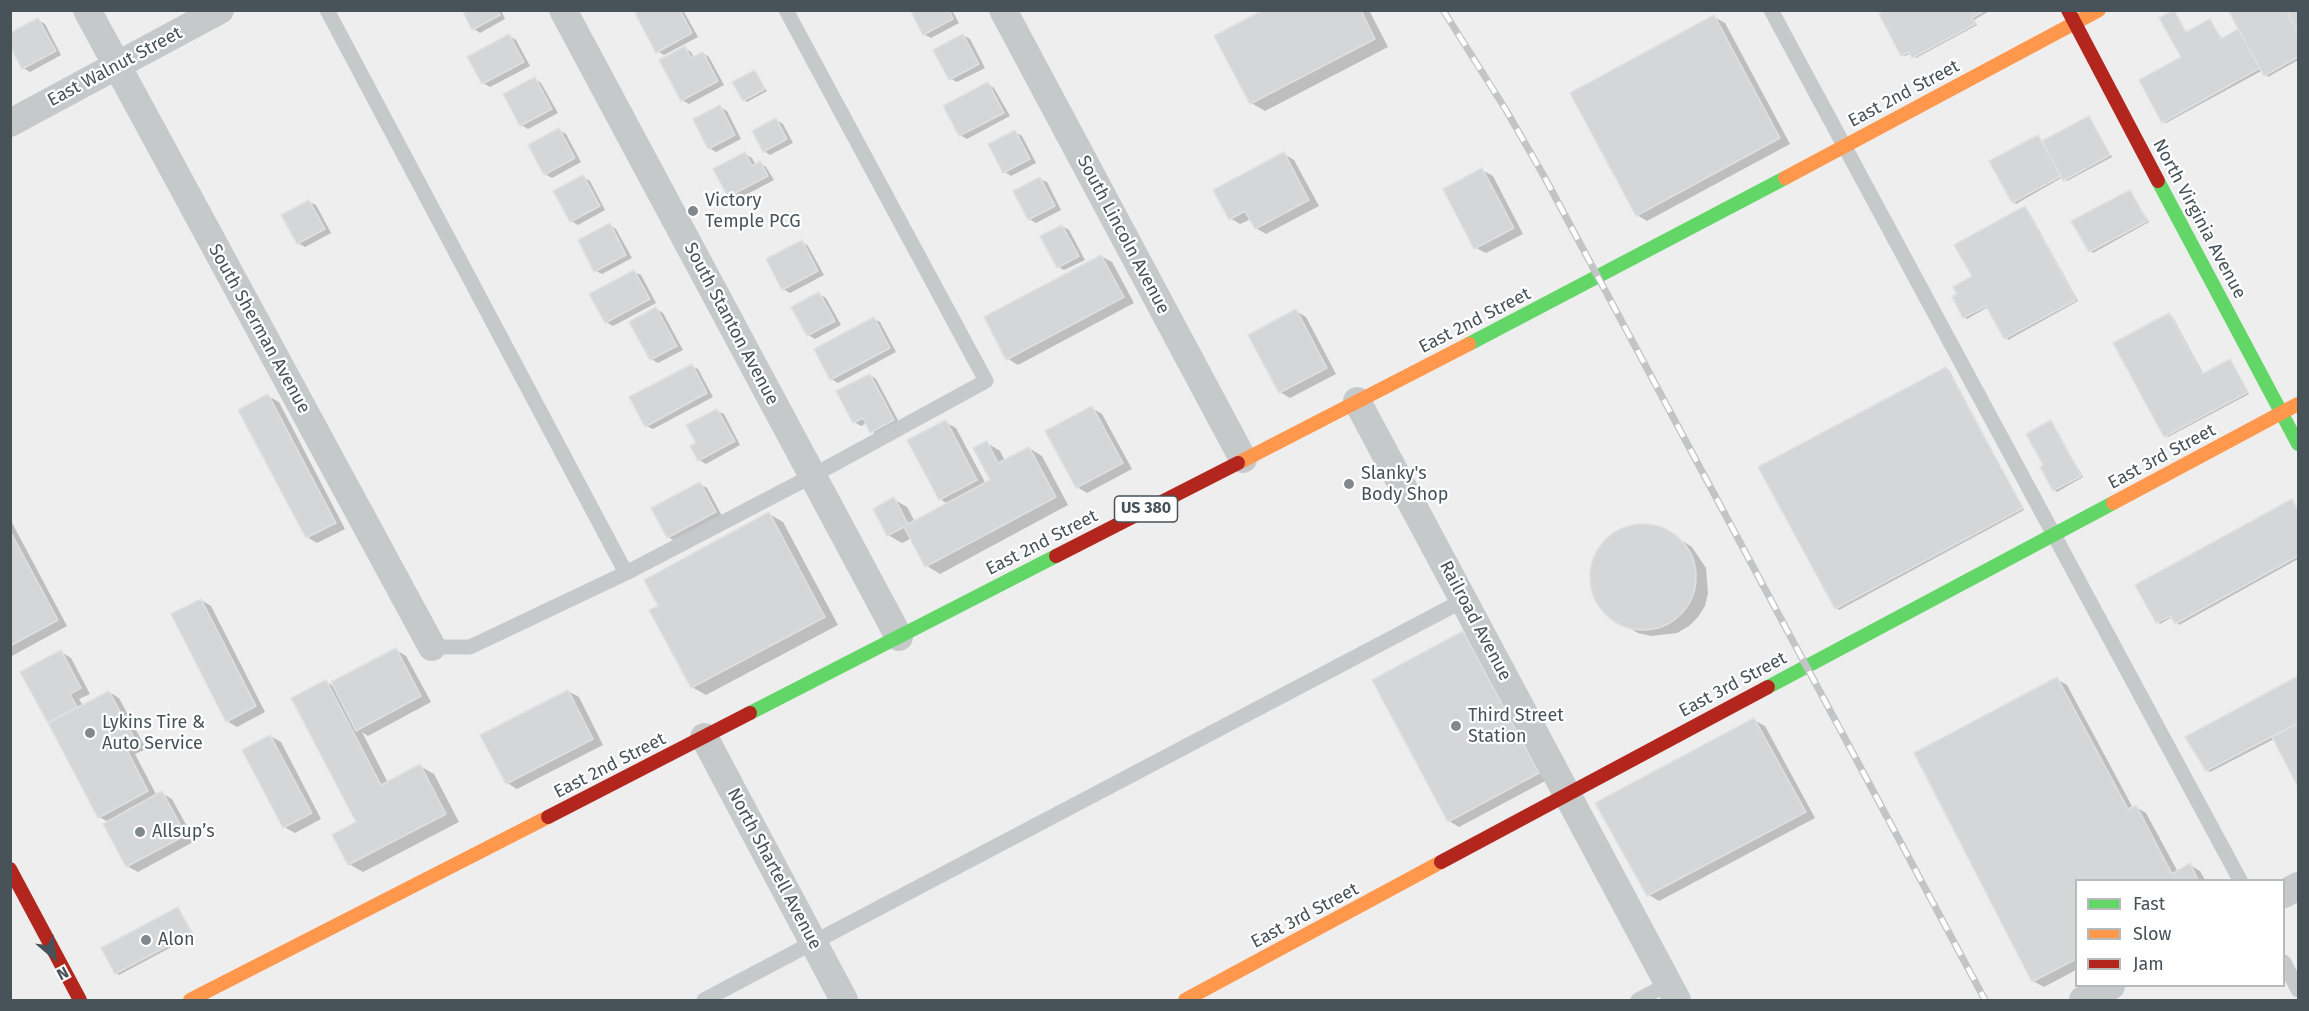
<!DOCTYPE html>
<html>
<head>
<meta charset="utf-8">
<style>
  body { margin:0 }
  #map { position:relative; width:2309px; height:1011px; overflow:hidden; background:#efeeee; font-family:"Fira Sans",sans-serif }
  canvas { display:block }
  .frame { position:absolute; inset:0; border:12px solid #475259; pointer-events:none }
  .legend { position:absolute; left:2075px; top:879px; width:210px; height:108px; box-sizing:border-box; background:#fff; border:2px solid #b5babd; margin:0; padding:8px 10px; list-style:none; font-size:18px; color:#475259 }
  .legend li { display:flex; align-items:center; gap:12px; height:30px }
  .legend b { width:30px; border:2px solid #b5babd }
  .north { position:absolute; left:24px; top:927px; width:60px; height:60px; -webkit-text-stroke:4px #fff; paint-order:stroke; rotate:152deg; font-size:16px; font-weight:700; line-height:24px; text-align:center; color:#475259 }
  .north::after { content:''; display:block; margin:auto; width:21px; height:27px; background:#475259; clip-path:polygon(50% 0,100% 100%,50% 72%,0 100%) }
</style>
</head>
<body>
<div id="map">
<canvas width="2309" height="1011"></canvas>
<div class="frame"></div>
<ul class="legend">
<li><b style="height:8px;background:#63d668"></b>Fast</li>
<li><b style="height:8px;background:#ff974d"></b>Slow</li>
<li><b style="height:8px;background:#b3261e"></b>Jam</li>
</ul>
<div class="north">N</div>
</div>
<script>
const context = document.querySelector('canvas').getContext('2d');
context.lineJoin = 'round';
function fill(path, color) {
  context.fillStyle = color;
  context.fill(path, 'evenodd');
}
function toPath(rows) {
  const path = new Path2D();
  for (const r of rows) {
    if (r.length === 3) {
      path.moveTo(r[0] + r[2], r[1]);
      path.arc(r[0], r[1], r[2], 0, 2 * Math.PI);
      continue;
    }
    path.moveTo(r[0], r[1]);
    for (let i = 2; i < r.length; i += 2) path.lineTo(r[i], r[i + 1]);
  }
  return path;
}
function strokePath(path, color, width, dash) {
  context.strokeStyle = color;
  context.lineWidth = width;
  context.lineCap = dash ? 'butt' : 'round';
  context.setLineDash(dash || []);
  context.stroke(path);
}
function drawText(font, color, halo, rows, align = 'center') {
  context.font = font + ' "Fira Sans",sans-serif';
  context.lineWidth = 4.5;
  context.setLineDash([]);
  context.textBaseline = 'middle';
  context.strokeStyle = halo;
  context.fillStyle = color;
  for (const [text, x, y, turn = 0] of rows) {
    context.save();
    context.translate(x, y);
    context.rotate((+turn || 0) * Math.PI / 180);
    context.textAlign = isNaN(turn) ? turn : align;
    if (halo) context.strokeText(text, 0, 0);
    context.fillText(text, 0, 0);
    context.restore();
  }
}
fill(toPath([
  [464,10,501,10,505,19,480,33,474,29],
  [643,10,683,10,698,37,664,55,657,51],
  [911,10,952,10,959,23,931,38,924,34],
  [1266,10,1369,10,1388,47,1265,111,1251,103],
  [1890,10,1991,10,1974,20,1977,25,1916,58,1912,53,1905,56,1903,55],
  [2230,10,2298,10,2298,60,2268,77,2263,70,2166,123,2163,122,2183,58,2173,12,2187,33,2210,20,2223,40,2241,30],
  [1714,17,1725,23,1790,144,1647,221,1637,215],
  [38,20,45,24,61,55,30,72,23,68],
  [963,35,970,39,985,68,957,82,951,79],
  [509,36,516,40,530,66,490,87,483,83],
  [685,48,691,52,694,58,703,53,709,57,724,85,689,104,682,100],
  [755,71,767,91,747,102,744,100],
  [535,79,541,83,558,113,528,129,521,125],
  [988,84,994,88,1010,116,967,139,960,135],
  [720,107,727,111,741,139,716,152,709,148],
  [2089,117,2112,157,2067,181,2063,177,2016,204,2013,202,2038,136,2043,142],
  [776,120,783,124,793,143,770,155,764,151],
  [559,130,566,134,581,162,552,178,545,174],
  [1015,132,1022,136,1036,163,1011,176,1005,172],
  [745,154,752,158,756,165,760,163,766,167,774,180,736,200,729,196],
  [1284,154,1294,160,1319,206,1266,234,1256,228,1251,219,1240,224,1230,218],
  [1482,170,1493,176,1523,234,1486,253,1476,248],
  [583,177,590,181,605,210,578,225,571,221],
  [1040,179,1047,182,1061,210,1036,223,1029,219],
  [2130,191,2149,222,2093,253,2091,251,2073,221],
  [309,202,316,205,331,233,305,247,298,243],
  [2025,208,2028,210,2078,301,2008,340,1988,307,1967,319,1964,317,1974,277],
  [610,225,616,229,632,258,602,274,596,271],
  [1062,226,1069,230,1085,260,1064,270,1058,267],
  [802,242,808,246,824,275,790,293,783,289],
  [1101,256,1112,262,1134,303,1018,365,1008,359],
  [634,272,641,275,656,303,613,326,606,322],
  [819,294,826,298,841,325,815,339,808,335],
  [656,309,663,313,683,350,658,363,651,359],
  [1296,311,1306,317,1336,374,1290,398,1280,392],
  [2169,314,2172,316,2204,375,2230,361,2249,394,2168,437,2165,436],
  [874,319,880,322,896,352,838,383,831,379],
  [692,366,698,369,713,397,653,429,646,426],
  [1946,369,1949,370,2024,510,1839,610,1836,608],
  [870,375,876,379,900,424,878,435,871,431,867,423,861,426,854,422],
  [268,396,279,402,345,529,317,543,307,537],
  [1092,408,1102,414,1132,469,1087,493,1077,487],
  [717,411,724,414,740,445,706,464,699,460,698,444],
  [945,422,956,428,986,484,992,481,987,443,1000,451,1005,461,1029,448,1042,456,1068,505,940,574,927,566,912,538,902,543,888,535,893,499,907,507,915,522,948,504,940,499],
  [2051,422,2083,477,2057,492,2054,490],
  [700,484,707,488,722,516,675,541,668,537],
  [2292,500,2298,509,2298,559,2179,625,2172,617,2160,624,2158,622],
  [769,514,783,522,838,625,706,695,692,687,660,606],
  [10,519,67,626,10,657],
  [1641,526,1667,531,1681,540,1692,547,1706,568,1708,593,1705,606,1698,617,1689,626,1677,633,1651,636,1638,633,1612,618,1602,608,1595,596,1592,582,1593,568,1597,554,1605,543,1616,534,1629,528],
  [201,600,211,606,265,712,237,727,227,721],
  [1463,633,1474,639,1549,779,1459,827,1449,821],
  [396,650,406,656,431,702,368,736,362,732,388,783,420,766,434,774,459,822,363,872,349,864,358,823,326,682,335,687],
  [61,652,71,658,90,694,79,699,83,706,109,692,119,698,146,749,135,754,157,796,162,793,172,799,195,841,138,872,127,866,109,822,99,817,22,672],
  [2298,678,2298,784,2274,739,2210,772,2207,770,2187,738],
  [2057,679,2067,685,2133,808,2136,807,2146,813,2178,872,2190,865,2200,871,2205,880,2076,880,2076,970,2044,987,2033,981],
  [568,691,579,697,603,745,517,789,507,783],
  [1754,720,1765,726,1815,818,1659,901,1649,895],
  [270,736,281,742,321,819,295,833,284,827],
  [178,908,194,935,119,975,116,973]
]), '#0003');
const building = toPath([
  [462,10,497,10,500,15,472,30,462,10],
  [640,10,680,10,692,33,656,53,635,13,640,10],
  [910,10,949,10,953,19,923,35,910,10],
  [1263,10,1361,10,1375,39,1250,104,1214,36,1263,10],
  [1886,10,1986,10,1972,18,1975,24,1912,58,1909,52,1901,56,1879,14,1886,10],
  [2174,10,2186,32,2210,19,2221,39,2238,29,2260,68,2162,123,2139,80,2181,57,2159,18,2174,10],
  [2228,10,2286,10,2298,33,2298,57,2264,76,2228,10],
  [2286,10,2298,10,2298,33,2286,10],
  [1714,15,1780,138,1636,216,1570,93,1714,15],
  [38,18,56,51,22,69,10,47,10,33,38,18],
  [509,34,524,62,482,84,467,57,509,34],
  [963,34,979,64,949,80,933,50,963,34],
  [685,46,691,58,703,52,718,81,681,101,659,60,685,46],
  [755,70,765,89,743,101,732,82,755,70],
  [535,77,552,109,520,126,503,94,535,77],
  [988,82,1004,113,959,136,943,106,988,82],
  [720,105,735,135,708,149,693,119,720,105],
  [2089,116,2110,155,2063,181,2042,141,2089,116],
  [776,118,787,139,763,152,752,131,776,118],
  [559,128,575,158,544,175,528,145,559,128],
  [1015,130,1030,159,1003,173,988,144,1015,130],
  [2038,135,2061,176,2012,203,1989,161,2038,135],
  [745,152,752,166,760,161,768,176,728,197,713,169,745,152],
  [1284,152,1309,200,1255,229,1245,211,1229,220,1213,190,1284,152],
  [1482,168,1514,228,1474,249,1443,189,1482,168],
  [583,175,600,206,570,222,553,191,583,175],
  [1040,177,1055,206,1028,220,1013,191,1040,177],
  [2130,190,2147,221,2089,252,2071,221,2130,190],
  [309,200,325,229,297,244,281,215,309,200],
  [2025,206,2076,300,2004,339,1986,306,1963,318,1952,297,1957,294,1953,287,1972,276,1954,245,2025,206],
  [610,223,626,255,594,272,578,240,610,223],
  [1062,225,1079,256,1057,268,1040,236,1062,225],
  [802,240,818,271,782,290,766,259,802,240],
  [1101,255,1124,297,1006,360,984,317,1101,255],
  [634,270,650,299,605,323,589,294,634,270],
  [819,292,835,321,807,336,791,307,819,292],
  [656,307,677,346,650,360,629,322,656,307],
  [1296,309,1327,368,1279,393,1248,335,1296,309],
  [2169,313,2202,374,2230,359,2248,392,2164,437,2113,343,2169,313],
  [874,317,890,348,830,380,814,349,874,317],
  [692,364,707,393,645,427,629,397,692,364],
  [1946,367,2023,508,1835,609,1758,467,1946,367],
  [870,374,894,420,870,433,863,418,853,423,836,391,870,374],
  [268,394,336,523,306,538,238,410,268,394],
  [1092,406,1123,463,1076,488,1045,431,1092,406],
  [717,409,735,441,698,461,690,446,696,443,686,425,717,409],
  [946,420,977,480,939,500,907,440,946,420],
  [2051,420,2081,476,2053,491,2040,467,2043,465,2026,434,2051,420],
  [987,441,998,463,1029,447,1056,497,925,567,904,527,887,536,873,509,894,497,908,524,990,480,973,448,987,441],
  [700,482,716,512,667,538,651,508,700,482],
  [2292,499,2298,511,2298,556,2175,624,2170,616,2156,623,2135,585,2292,499],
  [769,512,825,617,691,688,649,610,658,606,644,580,769,512],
  [1643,577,53],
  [10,531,58,620,10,646,10,531],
  [201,599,256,706,226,722,171,614,201,599],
  [1463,631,1539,773,1448,822,1372,680,1463,631],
  [396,648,421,696,356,731,331,682,396,648],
  [61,650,81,688,70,694,77,707,48,723,20,672,61,650],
  [2298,676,2298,723,2206,771,2185,737,2298,676],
  [2057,677,2128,809,2136,805,2172,874,2190,863,2198,880,2076,880,2076,959,2032,982,1914,753,2057,677],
  [326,680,381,785,420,764,446,814,348,865,332,835,356,822,291,698,326,680],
  [568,690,593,739,506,784,480,735,568,690],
  [109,691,137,743,126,748,148,791,98,818,48,723,109,691],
  [1754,718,1806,812,1647,896,1595,803,1754,718],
  [2298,723,2298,787,2272,737,2298,723],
  [270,735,312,813,283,828,242,750,270,735],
  [162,791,186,835,126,867,103,824,162,791],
  [178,907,192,933,115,974,101,948,178,907]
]);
fill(building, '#d5d6d7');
strokePath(building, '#e0e0e1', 1.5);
strokePath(toPath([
  [327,10,626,573],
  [1771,10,2240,880],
  [432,647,470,647,626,573,812,476,986,381,786,10],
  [2284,962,2298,990],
  [704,1000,1464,600],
  [1638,1000,1668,984]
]), '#c6c9ca', 15);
strokePath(toPath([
  [87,10,432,647],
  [563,10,899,637],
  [1003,10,1243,459],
  [10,123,220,10],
  [1357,401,1677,1000],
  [704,737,844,1000],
  [2284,894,2298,886],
  [2083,1000,2111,986]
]), '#c6c9ca', 28);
strokePath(toPath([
  [2158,181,2298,444],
  [1469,344,1785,178],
  [1768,687,2113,503],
  [750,713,1056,556]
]), '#63d668', 14);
strokePath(toPath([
  [1785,178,2099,10],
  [1238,463,1469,344],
  [2113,503,2298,404],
  [190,1000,548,817],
  [1185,1000,1441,862]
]), '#ff974d', 14);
strokePath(toPath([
  [2068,10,2158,181],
  [1056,556,1238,463],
  [548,817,750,713],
  [1441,862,1768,687],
  [10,869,80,1000]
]), '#b3261e', 14);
const rail = toPath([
  [1443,10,1506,110,1545,178,1985,1000]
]);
strokePath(rail, '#c2c4c5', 7);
strokePath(rail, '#fff', 4.5, [14]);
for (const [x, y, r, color] of [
  [693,211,6,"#82898d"],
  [1349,484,6,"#82898d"],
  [1456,726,6,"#82898d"],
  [90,733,6,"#82898d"],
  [140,832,6,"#82898d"],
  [146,940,6,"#82898d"]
]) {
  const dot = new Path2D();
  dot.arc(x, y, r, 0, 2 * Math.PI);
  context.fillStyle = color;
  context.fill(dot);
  strokePath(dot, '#fff', 2);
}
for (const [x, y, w] of [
  [1146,509,63]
]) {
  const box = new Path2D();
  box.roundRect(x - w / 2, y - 13, w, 26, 4.5);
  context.fillStyle = '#fff';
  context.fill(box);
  strokePath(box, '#475259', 1.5);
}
drawText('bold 16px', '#475259', null, [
  ["US 380",1146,509]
]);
drawText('18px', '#475259', '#fff', [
  ["East Walnut Street",115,67,-28],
  ["East 2nd Street",1904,94,-28],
  ["North Virginia Avenue",2199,219,62],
  ["South Lincoln Avenue",1123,235,62],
  ["East 2nd Street",1475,321,-27],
  ["South Stanton Avenue",731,324,62],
  ["South Sherman Avenue",259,329,61],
  ["East 3rd Street",2162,457,-28],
  ["East 2nd Street",1042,543,-27],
  ["Railroad Avenue",1475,621,62],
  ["East 3rd Street",1733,685,-28],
  ["East 2nd Street",610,766,-27],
  ["North Shartell Avenue",774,869,62],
  ["East 3rd Street",1305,916,-28]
]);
drawText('18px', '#475259', '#fff', [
  ["Victory",705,201],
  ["Temple PCG",705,222],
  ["Slanky's",1361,474],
  ["Body Shop",1361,495],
  ["Third Street",1468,716],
  ["Station",1468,737],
  ["Lykins Tire &",102,723],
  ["Auto Service",102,744],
  ["Allsup’s",152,832],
  ["Alon",158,940]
], 'left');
</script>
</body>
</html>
